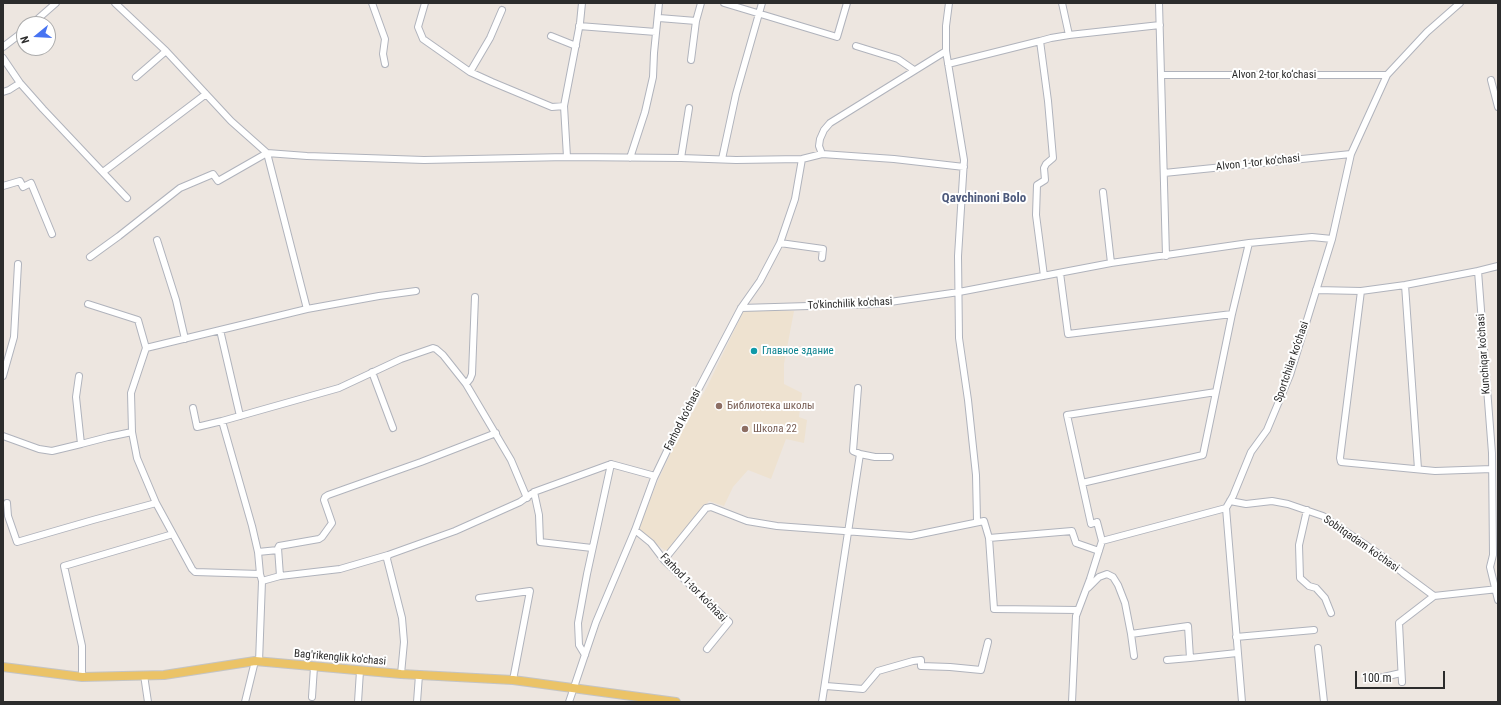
<!DOCTYPE html>
<html>
<head>
<meta charset="utf-8">
<style>
  body { margin:0 }
  #map { position:relative; width:1501px; height:705px; overflow:hidden; background:#ede6e0; font-family:"Roboto Condensed",sans-serif }
  canvas { display:block }
  .frame { position:absolute; inset:0; border:4px solid #2c2c2c; pointer-events:none }
  .north { position:absolute; left:16px; top:16px; width:40px; height:40px; box-sizing:border-box; background:#fff; border:1px solid #ababab; border-radius:50%; rotate:252deg; font-size:11px; font-weight:700; line-height:16px; text-align:center; color:#2c2c2c }
  .north::after { content:''; display:block; margin:auto; width:14px; height:18px; background:#4874f2; clip-path:polygon(50% 0,100% 100%,50% 72%,0 100%) }
  .scale { position:absolute; left:1355px; top:671px; width:90px; height:18px; box-sizing:border-box; border:2px solid #2c2c2c; border-top:0; padding-left:5px; font-size:12px; line-height:14px; white-space:nowrap; color:#2c2c2c; -webkit-text-stroke:3px #fff; paint-order:stroke }
</style>
</head>
<body>
<div id="map">
<canvas width="1501" height="705"></canvas>
<div class="frame"></div>
<div class="north">N</div>
<div class="scale">100 m</div>
</div>
<script>
const context = document.querySelector('canvas').getContext('2d');
context.lineJoin = 'round';
function fill(path, color) {
  context.fillStyle = color;
  context.fill(path, 'evenodd');
}
function toPath(rows) {
  const path = new Path2D();
  for (const r of rows) {
    path.moveTo(r[0], r[1]);
    for (let i = 2; i < r.length; i += 2) path.lineTo(r[i], r[i + 1]);
  }
  return path;
}
function strokePath(path, color, width, dash) {
  context.strokeStyle = color;
  context.lineWidth = width;
  context.lineCap = dash ? 'butt' : 'round';
  context.setLineDash(dash || []);
  context.stroke(path);
}
function drawText(font, color, halo, rows, align = 'center') {
  context.font = font + ' "Roboto Condensed",sans-serif';
  context.lineWidth = 4;
  context.setLineDash([]);
  context.textBaseline = 'middle';
  context.strokeStyle = halo;
  context.fillStyle = color;
  for (const [text, x, y, turn = 0] of rows) {
    context.save();
    context.translate(x, y);
    context.rotate((+turn || 0) * Math.PI / 180);
    context.textAlign = isNaN(turn) ? turn : align;
    if (halo) context.strokeText(text, 0, 0);
    context.fillText(text, 0, 0);
    context.restore();
  }
}
fill(toPath([
  [744,310,794,311,784,364,784,384,802,393,799,417,807,420,804,443,786,439,771,479,748,470,733,487,724,506,709,501,667,552,638,530,656,485,674,446,708,385]
]), '#eee2d0');
const minor = toPath([
  [115,3,166,51,231,121,267,153,307,309],
  [372,3,385,39,383,54,385,64],
  [425,3,418,27,423,39,470,72,492,82,552,107,564,106],
  [724,3,837,37,847,3],
  [949,3,946,26,946,51,964,160,958,256,959,338,968,400,976,475,977,521],
  [1062,3,1069,35],
  [1159,3,1166,256],
  [659,18,696,21,691,60],
  [696,21,701,3],
  [32,24,56,3],
  [579,26,656,32],
  [551,36,576,46],
  [856,46,898,59,914,70],
  [3,47,24,31],
  [3,58,20,83,43,109,127,198],
  [948,64,1040,41],
  [470,72,490,38,502,10],
  [1161,75,1387,75],
  [136,77,166,51],
  [1491,80,1498,107],
  [3,92,9,90,20,83],
  [822,154,819,146,820,139,824,130,830,123,946,51],
  [567,157,564,106,580,23,582,3],
  [630,158,645,112,653,77,654,53,659,3],
  [681,158,689,108],
  [722,159,736,94,762,3],
  [103,172,206,94],
  [1164,173,1351,154],
  [3,186,20,181,23,187,31,183,52,234],
  [1103,192,1111,263],
  [157,240,176,300,185,339],
  [780,243,823,249,822,258],
  [90,257,119,236,180,188,213,174,218,181,267,153,307,156,424,160,567,157,681,158,736,160,802,159,822,154,894,159,964,167],
  [1498,266,1478,271,1492,453,1493,555,1490,567,1498,600],
  [1478,271,1405,285,1361,291,1340,458,1341,462,1435,471,1492,469],
  [1060,273,1068,334,1232,314],
  [1044,276,1036,215,1037,185,1045,180,1044,168,1046,164,1053,158,1048,101,1040,41,1051,38,1069,35,1160,25],
  [1405,285,1418,469],
  [1316,290,1361,291],
  [88,304,138,320,146,348],
  [741,308,876,304,959,292,1111,263,1249,243,1312,237,1332,239],
  [220,330,240,416],
  [372,372,393,428],
  [3,376,14,337,18,264],
  [79,376,76,397,81,444,108,437,132,432],
  [466,384,470,379,472,374,475,297],
  [193,408,197,427,222,421],
  [3,436,39,449,52,451,81,444],
  [860,454,875,457,890,457],
  [1082,483,1203,455,1216,392],
  [534,492,539,515,540,542,592,548],
  [1230,501,1246,504,1272,501,1288,504,1323,516,1382,556,1403,573,1434,596,1498,589],
  [7,503,8,516,17,542,93,520,156,503,192,569,195,572,260,574,262,581],
  [156,503,137,458,132,432,131,393,146,348,307,309,379,296,416,291],
  [1226,508,1233,496,1251,452,1267,430,1290,375,1332,239,1351,154,1387,75,1427,32,1460,3],
  [1226,508,1242,702],
  [1307,510,1299,545,1300,578,1309,586,1316,588,1325,598,1331,613],
  [635,530,651,543,664,560,729,622,707,649],
  [989,538,1072,531,1076,543,1099,551],
  [1102,541,1226,508],
  [258,552,278,550],
  [664,560,706,508,711,507,747,521,777,526,911,536,984,521,989,538,994,609,1078,610],
  [260,574,258,552,252,526,222,421,339,388,401,359,433,348,436,349,443,355,466,384,511,460,527,498],
  [280,576,278,548,279,546,319,539,322,537,332,523,324,500,325,497,328,495,421,462,496,433],
  [1088,588,1099,577,1107,574,1113,577,1118,585,1125,603,1131,634,1188,626,1190,658,1237,653],
  [479,598,530,591,513,680],
  [1131,634,1134,656],
  [1236,637,1314,630],
  [1318,648,1324,702],
  [585,655,579,645,578,623,587,574,611,464],
  [1167,660,1190,658],
  [259,662,262,581,280,576,340,569,388,555],
  [401,674,404,642,402,618,387,559,388,555,455,531,520,502,534,492,611,464,655,476],
  [144,675,148,702],
  [82,677,82,646,64,566,173,534],
  [1379,678,1401,673],
  [1402,682,1399,623,1434,596],
  [826,686,863,689,878,671,913,661,921,660,921,666,950,667,981,670,988,642],
  [312,697,314,667],
  [245,702,255,661],
  [358,702,360,671],
  [417,702,419,675],
  [569,702,596,622,635,530,654,478,677,430,741,308,760,281,780,243,795,199,802,159],
  [822,702,860,454,853,451,858,388],
  [1072,702,1076,616,1090,579,1102,541,1097,522,1091,524,1067,415,1216,392,1232,314,1249,243]
]);
const major = toPath([
  [3,667,82,677,164,675,255,661,401,674,513,680,676,702]
]);
strokePath(minor, '#b0b3bc', 8);
strokePath(major, '#c4c4c4', 10);
strokePath(minor, '#fff', 6);
strokePath(major, '#ebc367', 8);
for (const [x, y, r, color] of [
  [754,351,4,"#0f9aa8"],
  [719,406,4,"#8d6e63"],
  [745,429,4,"#8d6e63"]
]) {
  const dot = new Path2D();
  dot.arc(x, y, r, 0, 2 * Math.PI);
  context.fillStyle = color;
  context.fill(dot);
  strokePath(dot, '#fff', 1.5);
}
drawText('11px', '#2c2c2c', '#fff', [
  ["Alvon 2-tor ko‘chasi",1274,75],
  ["Alvon 1-tor ko‘chasi",1258,163,-6],
  ["To'kinchilik ko'chasi",850,304,-3],
  ["Kunchiqar ko'chasi",1484,354,-94],
  ["Sportchilar ko‘chasi",1292,362,-71],
  ["Farhod ko'chasi",683,420,-63],
  ["Sobitqadam ko'chasi",1361,544,35],
  ["Farhod 1-tor ko'chasi",693,588,46],
  ["Bag'rikenglik ko'chasi",340,658,5]
]);
drawText('11px', '#0d838f', '#fff', [
  ["Главное здание",762,351]
], 'left');
drawText('11px', '#785e54', '#fff', [
  ["Библиотека школы",727,406],
  ["Школа 22",753,429]
], 'left');
drawText('bold 13px', '#4e5a7c', '#fff', [
  ["Qavchinoni Bolo",984,199]
]);
</script>
</body>
</html>
